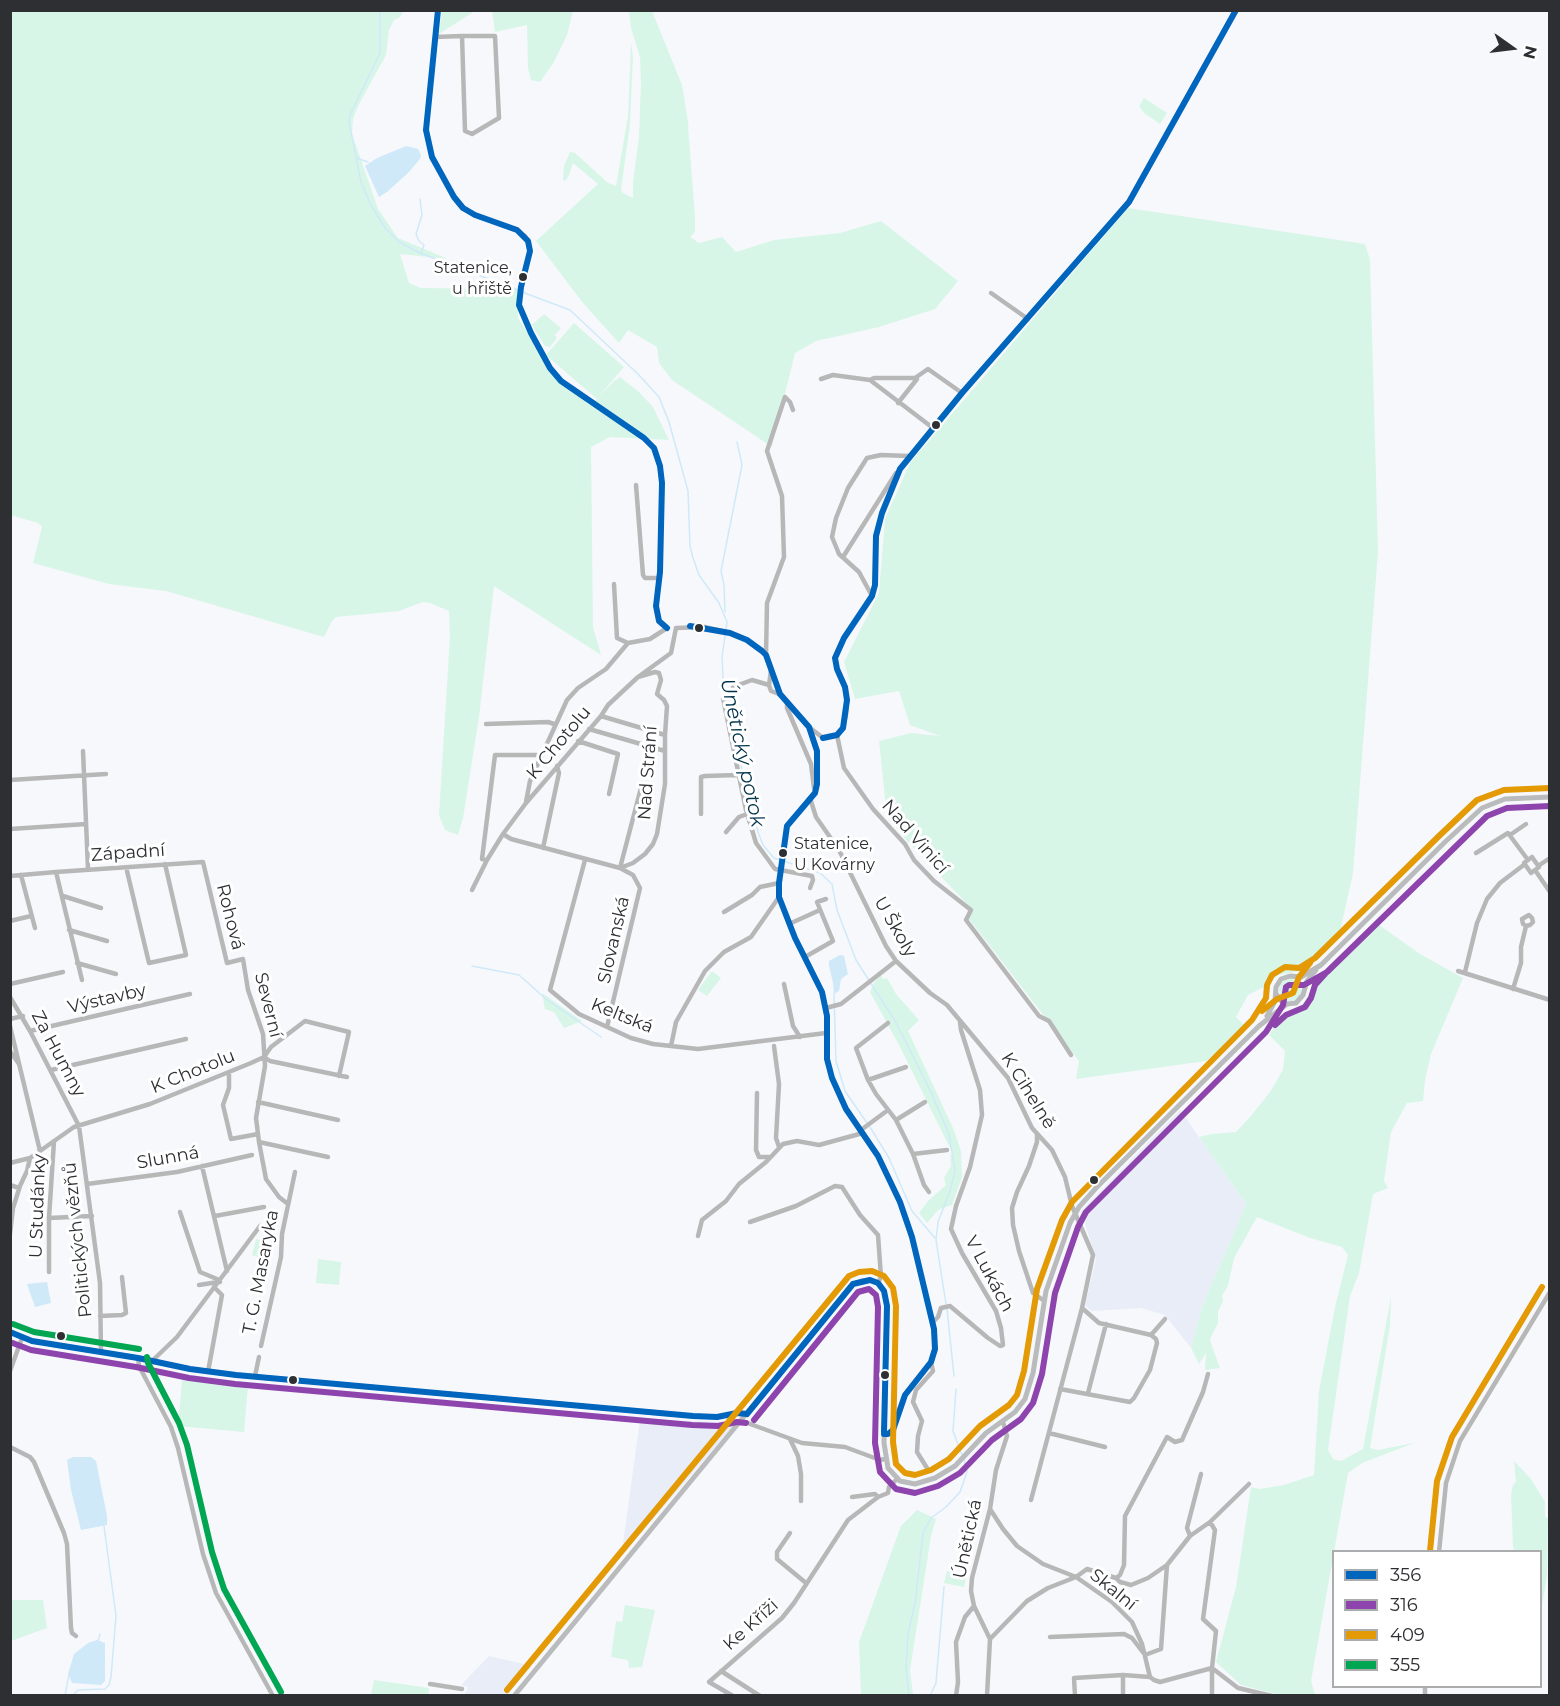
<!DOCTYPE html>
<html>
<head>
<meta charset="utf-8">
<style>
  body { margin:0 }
  #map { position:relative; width:1560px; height:1706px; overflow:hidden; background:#f6f8fc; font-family:Montserrat,sans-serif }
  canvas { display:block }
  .frame { position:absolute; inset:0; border:12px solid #2e2f32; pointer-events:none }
  .legend { position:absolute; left:1332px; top:1550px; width:210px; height:138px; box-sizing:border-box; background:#fff; border:2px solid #abacad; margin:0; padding:8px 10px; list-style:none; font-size:18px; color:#2e2f32 }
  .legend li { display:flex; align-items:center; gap:12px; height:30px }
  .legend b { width:30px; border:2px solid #abacad }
  .north { position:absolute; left:1482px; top:18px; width:60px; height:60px; -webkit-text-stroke:4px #fff; paint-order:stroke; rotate:104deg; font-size:16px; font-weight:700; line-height:24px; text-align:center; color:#2e2f32 }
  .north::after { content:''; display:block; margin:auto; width:21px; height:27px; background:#2e2f32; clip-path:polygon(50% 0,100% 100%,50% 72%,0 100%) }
</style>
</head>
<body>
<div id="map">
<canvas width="1560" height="1706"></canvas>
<div class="frame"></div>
<ul class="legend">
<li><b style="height:8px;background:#0065bd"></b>356</li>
<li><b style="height:8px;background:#8e44ad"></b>316</li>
<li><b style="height:8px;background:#e39a05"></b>409</li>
<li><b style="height:8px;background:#00a651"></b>355</li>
</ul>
<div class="north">N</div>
</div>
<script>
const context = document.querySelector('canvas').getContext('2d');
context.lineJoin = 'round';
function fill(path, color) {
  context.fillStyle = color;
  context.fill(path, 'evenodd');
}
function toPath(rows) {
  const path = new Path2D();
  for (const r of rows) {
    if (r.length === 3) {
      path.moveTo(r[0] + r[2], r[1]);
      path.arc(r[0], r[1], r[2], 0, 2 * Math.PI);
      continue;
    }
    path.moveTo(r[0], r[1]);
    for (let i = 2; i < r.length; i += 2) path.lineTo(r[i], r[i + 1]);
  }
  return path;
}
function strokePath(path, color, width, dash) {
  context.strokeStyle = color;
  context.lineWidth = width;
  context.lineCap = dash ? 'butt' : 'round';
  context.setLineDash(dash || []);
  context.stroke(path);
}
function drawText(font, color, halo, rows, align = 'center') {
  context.font = font + ' Montserrat,sans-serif';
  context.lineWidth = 6;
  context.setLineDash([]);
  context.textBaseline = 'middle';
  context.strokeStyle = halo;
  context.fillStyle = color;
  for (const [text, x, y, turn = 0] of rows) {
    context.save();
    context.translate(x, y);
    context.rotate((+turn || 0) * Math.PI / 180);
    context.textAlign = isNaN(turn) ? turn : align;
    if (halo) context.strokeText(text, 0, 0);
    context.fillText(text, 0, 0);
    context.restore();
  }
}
fill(toPath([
  [1180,1110,1246,1204,1202,1307,1191,1348,1165,1315,1141,1308,1091,1311,1085,1305,1096,1259,1081,1211],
  [640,1420,729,1422,735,1424,617,1561,622,1551],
  [489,1656,532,1666,506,1695,465,1695,468,1687,461,1685]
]), '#e8edf7');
fill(toPath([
  [10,11,404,11,400,17,394,20,389,30,386,55,358,106,353,119,352,134,378,209,398,238,448,259,400,254,409,283,421,288,518,289,518,318,551,370,589,405,597,399,546,355,574,323,624,367,599,396,614,381,620,377,640,393,653,407,669,440,610,437,591,447,593,627,601,655,494,586,479,717,463,818,458,835,445,830,439,815,450,637,449,611,430,603,423,602,399,611,336,617,332,621,324,637,166,591,109,584,33,563,42,527,38,523,10,515],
  [442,11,442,10,475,11,439,34],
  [492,11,573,11,567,35,554,62,540,82,531,80,528,68,527,25,495,32],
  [629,11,652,11,682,85,689,128,688,125,695,216,695,232,690,237,699,243,722,237,736,252,774,240,840,233,881,221,958,281,935,309,879,327,816,341,795,353,772,447,672,380,659,363,657,347,628,330,619,343,583,303,536,241,598,184,573,163,569,175,565,181,563,180,564,166,570,152,575,153,608,183,616,186,628,116,631,43,633,56,630,124,621,190,623,193,633,198,633,182,639,137,641,82,640,57,631,28],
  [1144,98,1167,113,1160,124,1144,113,1139,106],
  [1128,208,1365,244,1370,260,1378,552,1353,873,1341,927,1330,948,1304,970,1278,975,1268,985,1248,995,1236,1017,1247,1028,1243,1034,1206,1061,1076,1079,1079,1061,969,919,970,907,909,843,887,817,879,741,911,733,940,736,910,725,899,691,855,699,844,662,879,593,885,519,910,463],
  [544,314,561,328,555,335,557,338,550,347,545,346,532,325],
  [1375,922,1420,954,1463,978,1431,1054,1425,1080,1423,1101,1407,1103,1391,1132,1384,1181,1388,1188,1373,1194,1359,1273,1350,1296,1328,1450,1333,1459,1341,1461,1363,1449,1391,1297,1390,1325,1370,1448,1378,1450,1414,1443,1362,1463,1348,1473,1311,1681,1315,1695,1280,1695,1241,1685,1216,1662,1236,1587,1251,1487,1260,1489,1284,1485,1314,1475,1319,1391,1335,1307,1348,1255,1342,1247,1310,1238,1257,1217,1234,1258,1228,1286,1222,1296,1223,1302,1218,1311,1218,1323,1211,1337,1210,1341,1220,1368,1205,1370,1206,1353,1199,1364,1191,1348,1202,1307,1246,1204,1199,1137,1212,1134,1236,1132,1250,1117,1270,1092,1283,1070,1285,1051,1269,1035,1280,1018,1302,1005,1309,995,1317,979],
  [712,971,721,978,707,996,698,990],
  [881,975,883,979,887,978,896,994,919,1020,908,1031,953,1128,961,1151,962,1177,952,1205,938,1210,927,1223,919,1213,929,1200,946,1185,944,1178,951,1166,950,1155,953,1154,899,1045,870,992,874,983],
  [1290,990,11],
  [542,993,582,1021,564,1028,554,1012,545,1009],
  [256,1239,271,1242,267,1258,261,1257,260,1253,258,1257,252,1255],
  [318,1259,341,1262,339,1285,316,1283],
  [182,1380,248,1386,244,1432,178,1426],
  [1514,1461,1531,1479,1545,1502,1545,1517,1548,1518,1547,1575,1541,1612,1540,1552,1515,1551,1513,1547,1511,1494,1513,1485,1516,1482],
  [917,1510,936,1519,931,1536,910,1670,913,1695,861,1695,859,1642,901,1526],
  [947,1571,967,1575,964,1587,944,1583],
  [11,1600,43,1600,47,1628,11,1641],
  [625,1605,655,1610,642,1667,629,1668,628,1660,611,1657,616,1621,622,1622],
  [374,1680,429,1688,428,1695,371,1695]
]), '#d7f6e7');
fill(toPath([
  [406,146,418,149,421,155,420,159,408,173,387,192,379,197,365,166,377,158],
  [840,955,844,956,848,974,841,979,839,991,834,994,833,983,829,966,829,961],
  [47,1282,51,1303,35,1307,27,1284],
  [73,1457,91,1457,96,1461,107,1516,107,1525,81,1530,71,1490,67,1460],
  [97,1640,105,1643,105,1681,101,1685,72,1683,68,1674,74,1654,88,1643]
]), '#d0e9f9');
strokePath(toPath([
  [380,10,380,53,350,115,349,122,361,182,371,205,385,228,399,242,420,253,518,290],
  [356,158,368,162],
  [420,199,422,215,416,234,419,241,424,245,421,253],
  [495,291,505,287],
  [522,292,570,310,638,374,659,397,669,422,688,491,690,546,693,558,699,575,719,603,727,622,722,657,723,677,743,776,758,832,763,845,774,858,820,873,832,884,837,910,856,960,895,1021,908,1046,930,1090,949,1134,955,1171,950,1191,938,1222,936,1240,946,1304],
  [725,612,724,585,721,571,742,465,737,442],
  [472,966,519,975,546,999,601,1037],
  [834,994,836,1061,845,1091,867,1123],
  [870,1127,889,1158,912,1211,935,1238],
  [947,1309,954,1376],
  [956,1389,953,1431,962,1455],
  [98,1641,100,1634],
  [65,1696,69,1674],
  [72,1696,78,1690,105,1689,109,1685,111,1677,116,1616,104,1526],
  [909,1696,906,1667,908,1634,915,1603,923,1533,931,1518,946,1507,960,1492,967,1472,964,1459],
  [930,1696,936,1683,944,1587]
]), '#d0e9f9', 1.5);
strokePath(toPath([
  [438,10,426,130,432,157,454,197,463,208,475,215,517,230,525,236,528,241,530,251,521,287,519,305,531,333,550,368,561,381,576,392,644,438,654,448,660,466,662,483,660,572,656,606,659,621,667,628],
  [435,37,462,36,495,36,499,118,472,134,465,131,462,36],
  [991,293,1028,319],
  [821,379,833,375,870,380,874,378,915,378,928,369,962,393],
  [870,380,933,428],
  [898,403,917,379],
  [636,485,643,575,645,578,659,578],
  [843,557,896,473],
  [614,584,617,638,628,643],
  [872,596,859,572,839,554,832,537,836,518,848,488,867,458,881,455,909,456],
  [676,628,705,627,730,633,747,640,762,651,766,655,780,694,809,727,823,738],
  [766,655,767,603,784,557,782,496,767,451,785,397,790,402,793,410],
  [771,670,769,685,771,691,779,694],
  [733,687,752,680,769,685],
  [723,698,746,810,756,843,775,869,812,876,813,880,810,888],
  [787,703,787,708,811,764,814,788],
  [601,716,665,735],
  [486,724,548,722,554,724],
  [809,727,817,751,817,784,815,793,787,826,779,883,779,897,795,938,822,992,827,1016,827,1059,832,1078,846,1109,878,1156,900,1202,912,1237,934,1329,935,1349,931,1362,905,1395,893,1430,888,1434,884,1434],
  [589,729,665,751],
  [837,735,844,768,873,809,905,844,914,860,934,881,971,910,966,920,1039,1016,1049,1021,1071,1055],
  [823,738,837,735,843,728,846,715,847,700,845,687,837,669,835,658,844,638,872,596,875,585,876,536,882,513,900,469,962,393,1129,202,1236,10],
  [578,741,618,754,609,794],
  [83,751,88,869],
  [10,780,106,774],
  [810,798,816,817,839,850,886,946,896,961,930,993,947,1005,1008,1078,1032,1128,1052,1150,1065,1177,1072,1206,1093,1255,1082,1308,1031,1500],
  [526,802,530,781,567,700,578,688,606,669,628,643,650,639,667,628],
  [701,814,701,777,705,776,738,775],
  [10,829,86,824],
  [726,832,739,817,747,814],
  [503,834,511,839,620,868,633,863,645,854,653,844,657,834,665,784,665,735,667,706,664,700,657,694,661,680,659,673,655,672,638,677],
  [1510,835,1526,824],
  [543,848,559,773,557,766],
  [1476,853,1508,833,1528,860],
  [1532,857,1539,867,1531,873,1524,863,1532,857],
  [487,860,482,859,495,755,541,755],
  [585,860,550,990,579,1014,631,1038,653,1044,698,1049,826,1033],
  [1538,866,1550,858],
  [1535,870,1550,892],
  [127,871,149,963,186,955,165,864],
  [56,872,203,862,227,963,243,959,248,990,263,1034,265,1066,256,1118,259,1142,266,1179,279,1197,288,1204],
  [21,875,35,928],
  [10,876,56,872,82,980],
  [472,890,487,860,503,834,526,803,601,716,608,705,638,677,671,653,676,628],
  [63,896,101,908],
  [724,912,752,895,760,887,779,883],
  [10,921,31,916],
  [789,924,820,910],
  [69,930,107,941],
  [805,957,833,941,817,902,826,899],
  [77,963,116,974],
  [1458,971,1550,1000],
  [1465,972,1477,923,1487,899,1500,883,1525,864],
  [10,984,63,972],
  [784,984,793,1026,800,1037],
  [1513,989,1521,963,1521,947,1526,926,1523,924,1522,919,1529,915,1532,918,1533,922,1530,925,1526,926],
  [10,997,30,1031,79,1126,100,1283,101,1352],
  [826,1008,841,1004,896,961],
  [10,1019,23,1016],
  [888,1023,856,1048,868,1080,876,1094,896,1120,913,1154,924,1185,929,1192],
  [10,1026,40,1151],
  [607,1027,640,888,633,875,620,868,642,784],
  [30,1031,190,994],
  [671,1046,676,1022,705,971,724,952,751,937,779,897],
  [774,1046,779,1084,776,1138,779,1147],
  [10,1051,19,1064],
  [264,1057,270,1061,347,1077],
  [51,1070,186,1039],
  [229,1072,229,1088,223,1105,231,1139,258,1134],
  [868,1080,906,1067],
  [757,1093,756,1150,759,1157,769,1157],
  [258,1102,338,1120],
  [896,1120,925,1102],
  [861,1130,888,1110],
  [1037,1134,1037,1142,1029,1166,1017,1192,1012,1208,1013,1225,1019,1251,1033,1293,1043,1300],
  [259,1142,328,1157],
  [913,1154,947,1150],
  [10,1163,30,1158,74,1127,150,1104,251,1063,264,1057,271,1047,305,1021,349,1032,339,1076],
  [202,1166,227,1271],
  [87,1184,177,1172,252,1155],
  [10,1185,19,1188,27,1171,30,1158],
  [180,1212,200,1272,217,1279,220,1282],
  [215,1216,264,1207],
  [49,1218,92,1216],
  [750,1222,796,1206,835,1186,842,1187,860,1215,878,1235,881,1277,878,1283],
  [10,1234,13,1208,20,1186],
  [698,1236,702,1220,726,1201,739,1184,766,1162,783,1144,797,1141,819,1145,863,1133],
  [49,1272,49,1218,54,1141],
  [199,1285,218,1282],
  [100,1316,122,1315,126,1313,122,1277],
  [933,1322,938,1317,941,1308,950,1306,988,1338,1000,1346,1003,1345,1001,1328,996,1311,962,1253,951,1229,956,1206,970,1167,982,1115,980,1090,961,1030,960,1022],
  [1151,1335,1165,1319],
  [261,1346,281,1257,282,1234,295,1172],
  [138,1358,139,1366,171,1427,178,1448,203,1554,216,1593,273,1696],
  [152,1361,177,1337,260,1226],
  [10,1371,22,1338],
  [208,1372,222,1295,214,1287],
  [255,1376,259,1357],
  [1060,1389,1130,1402,1134,1398,1150,1370,1157,1343,1156,1339,1151,1335,1099,1323,1082,1308],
  [1088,1393,1106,1324],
  [742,1421,802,1443,845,1447,880,1460,885,1459],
  [1049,1433,1105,1447],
  [790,1439,798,1456,801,1474,801,1501],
  [10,1447,30,1457,34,1462,64,1533,67,1544,71,1628,72,1633,76,1636],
  [927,1468,917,1452,918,1436,922,1421,913,1402,916,1390,933,1371,931,1362],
  [852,1497,875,1494,878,1497],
  [990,1509,1003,1529,1017,1546,1043,1564,1076,1577,1112,1602,1132,1622,1142,1644,1150,1677,1154,1680,1160,1682,1212,1668],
  [1210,1522,1249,1484],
  [790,1533,777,1552,777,1559,806,1583],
  [1190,1536,1187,1528,1201,1474],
  [1439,1552,1446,1483,1460,1441,1550,1292],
  [1097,1572,1102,1585,1109,1591,1126,1599],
  [1116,1578,1120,1582,1131,1585,1148,1578,1167,1565,1190,1536,1210,1522,1215,1530,1203,1619,1216,1631,1212,1668,1212,1696],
  [1050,1637,1124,1634,1132,1638,1145,1655,1161,1649,1167,1565],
  [990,1639,1027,1601,1048,1588,1076,1577,1087,1569,1116,1578,1120,1575,1124,1565,1125,1516,1167,1437,1175,1442,1182,1440,1203,1392,1208,1374],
  [1212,1668,1238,1688,1272,1696],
  [721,1671,760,1696],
  [1123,1675,1123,1696],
  [430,1684,462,1689],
  [1425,1686,1425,1696],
  [733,1696,709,1682,782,1618,794,1603,848,1520,878,1497,888,1493,889,1487,897,1479],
  [956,1696,958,1682,956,1642,965,1617,974,1606],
  [987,1696,990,1639,974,1606,971,1591,972,1578,990,1509,996,1470,1007,1436,1003,1422],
  [1075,1696,1074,1678,1123,1675,1150,1677]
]), '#b8b7b8', 4.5);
strokePath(toPath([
  [1277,995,1280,1000,1287,1004,1296,1003,1303,995,1307,981,1316,970],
  [1267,1016,1275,1001,1276,987,1281,979,1290,976,1301,977,1321,965,1445,842,1482,808,1505,799,1550,797],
  [10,1332,32,1341,138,1358,190,1369,236,1375,693,1416,717,1417,737,1413,747,1414],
  [514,1696,853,1284,861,1281,870,1280,878,1283,884,1291,887,1306,884,1443,888,1468,900,1481,915,1484,935,1478,955,1466,986,1433,1015,1412,1025,1399,1033,1373,1046,1291,1070,1223,1079,1207,1097,1187,1259,1026,1287,1004]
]), '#babbbc', 5);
strokePath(toPath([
  [438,10,426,130,432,157,454,197,463,208,475,215,517,230,528,241,530,251,521,287,519,305,531,333,550,368,561,381,644,438,654,448,660,466,662,483,660,572,656,606,659,621,667,628],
  [690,626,730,633,747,640,762,651,766,655,780,694,809,727,817,751,817,784,815,793,787,826,779,883,779,897,795,938,822,992,827,1016,827,1059,832,1078,846,1109,878,1156,900,1202,912,1237,934,1329,935,1349,931,1362,905,1395,893,1430,888,1434,884,1434],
  [823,738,837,735,843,728,847,700,845,687,837,669,835,658,844,638,872,596,875,585,876,536,882,513,900,469,962,393,1129,202,1236,10],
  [10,1332,32,1341,138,1358,190,1369,236,1375,693,1416,717,1417,737,1413,747,1414],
  [747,1414,853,1284,870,1280,878,1283,884,1291,887,1306,884,1432]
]), '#0065bd', 6);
strokePath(toPath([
  [1275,1025,1286,1015,1305,1007,1311,998,1315,985,1325,974],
  [10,1342,31,1350,136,1367,189,1378,235,1384,692,1425,718,1426,737,1422,746,1423],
  [754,1420,858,1292,869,1289,876,1295,878,1307,875,1443,880,1472,896,1489,915,1493,938,1486,960,1473,992,1440,1021,1419,1033,1403,1042,1374,1055,1293,1078,1227,1086,1212,1266,1032,1283,1005,1286,987,1289,985,1304,985,1327,972,1487,816,1507,808,1550,806]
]), '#8e44ad', 6);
strokePath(toPath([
  [1262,1011,1277,999,1293,993,1299,977,1310,963],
  [1430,1551,1437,1481,1452,1437,1542,1287],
  [507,1690,849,1276,859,1272,872,1271,884,1276,893,1288,896,1306,893,1442,896,1464,905,1473,915,1475,931,1470,949,1459,980,1426,1009,1405,1017,1395,1024,1371,1037,1289,1062,1220,1072,1202,1252,1020,1266,998,1267,985,1272,975,1285,967,1299,968,1315,958,1439,836,1477,800,1504,790,1550,788]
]), '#e39a05', 6);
strokePath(toPath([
  [13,1324,34,1332,139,1349],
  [147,1357,148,1363,179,1423,187,1445,212,1552,224,1589,281,1692]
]), '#00a651', 6);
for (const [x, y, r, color] of [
  [523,277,5,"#2e2f32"],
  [936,425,5,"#2e2f32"],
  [699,628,5,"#2e2f32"],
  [783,853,5,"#2e2f32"],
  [1094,1180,5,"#2e2f32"],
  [61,1336,5,"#2e2f32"],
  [885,1375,5,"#2e2f32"],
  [293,1380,5,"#2e2f32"]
]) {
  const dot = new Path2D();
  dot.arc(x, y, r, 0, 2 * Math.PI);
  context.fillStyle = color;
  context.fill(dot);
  strokePath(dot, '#fff', 2);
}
drawText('16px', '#2e2f32', '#fff', [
  ["Statenice,",512,268],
  ["u hřiště",512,289],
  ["Statenice,",794,844,"left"],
  ["U Kovárny",794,865,"left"]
], 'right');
drawText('18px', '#2e2f32', '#fff', [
  ["K Chotolu",559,743,-50],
  ["Nad Strání",648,773,-86],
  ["Nad Vinicí",915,837,49],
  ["Západní",128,853,-4],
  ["Rohová",230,917,76],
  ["U Školy",895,927,60],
  ["Slovanská",614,940,-77],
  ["Výstavby",107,999,-13],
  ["Severní",268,1005,76],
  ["Keltská",622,1016,22],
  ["Za Humny",58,1054,62],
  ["K Chotolu",193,1072,-22],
  ["K Cihelně",1028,1091,58],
  ["Slunná",168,1158,-10],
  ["U Studánky",38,1206,-88],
  ["Politických vězňů",78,1240,-96],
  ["T. G. Masaryka",261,1272,-79],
  ["V Lukách",989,1274,62],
  ["Únětická",968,1539,-78],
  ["Skalní",1113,1590,39],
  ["Ke Kříži",751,1625,-42]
]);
drawText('italic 20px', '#00324a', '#fff', [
  ["Únětický potok",742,753,78]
]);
</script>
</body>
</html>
